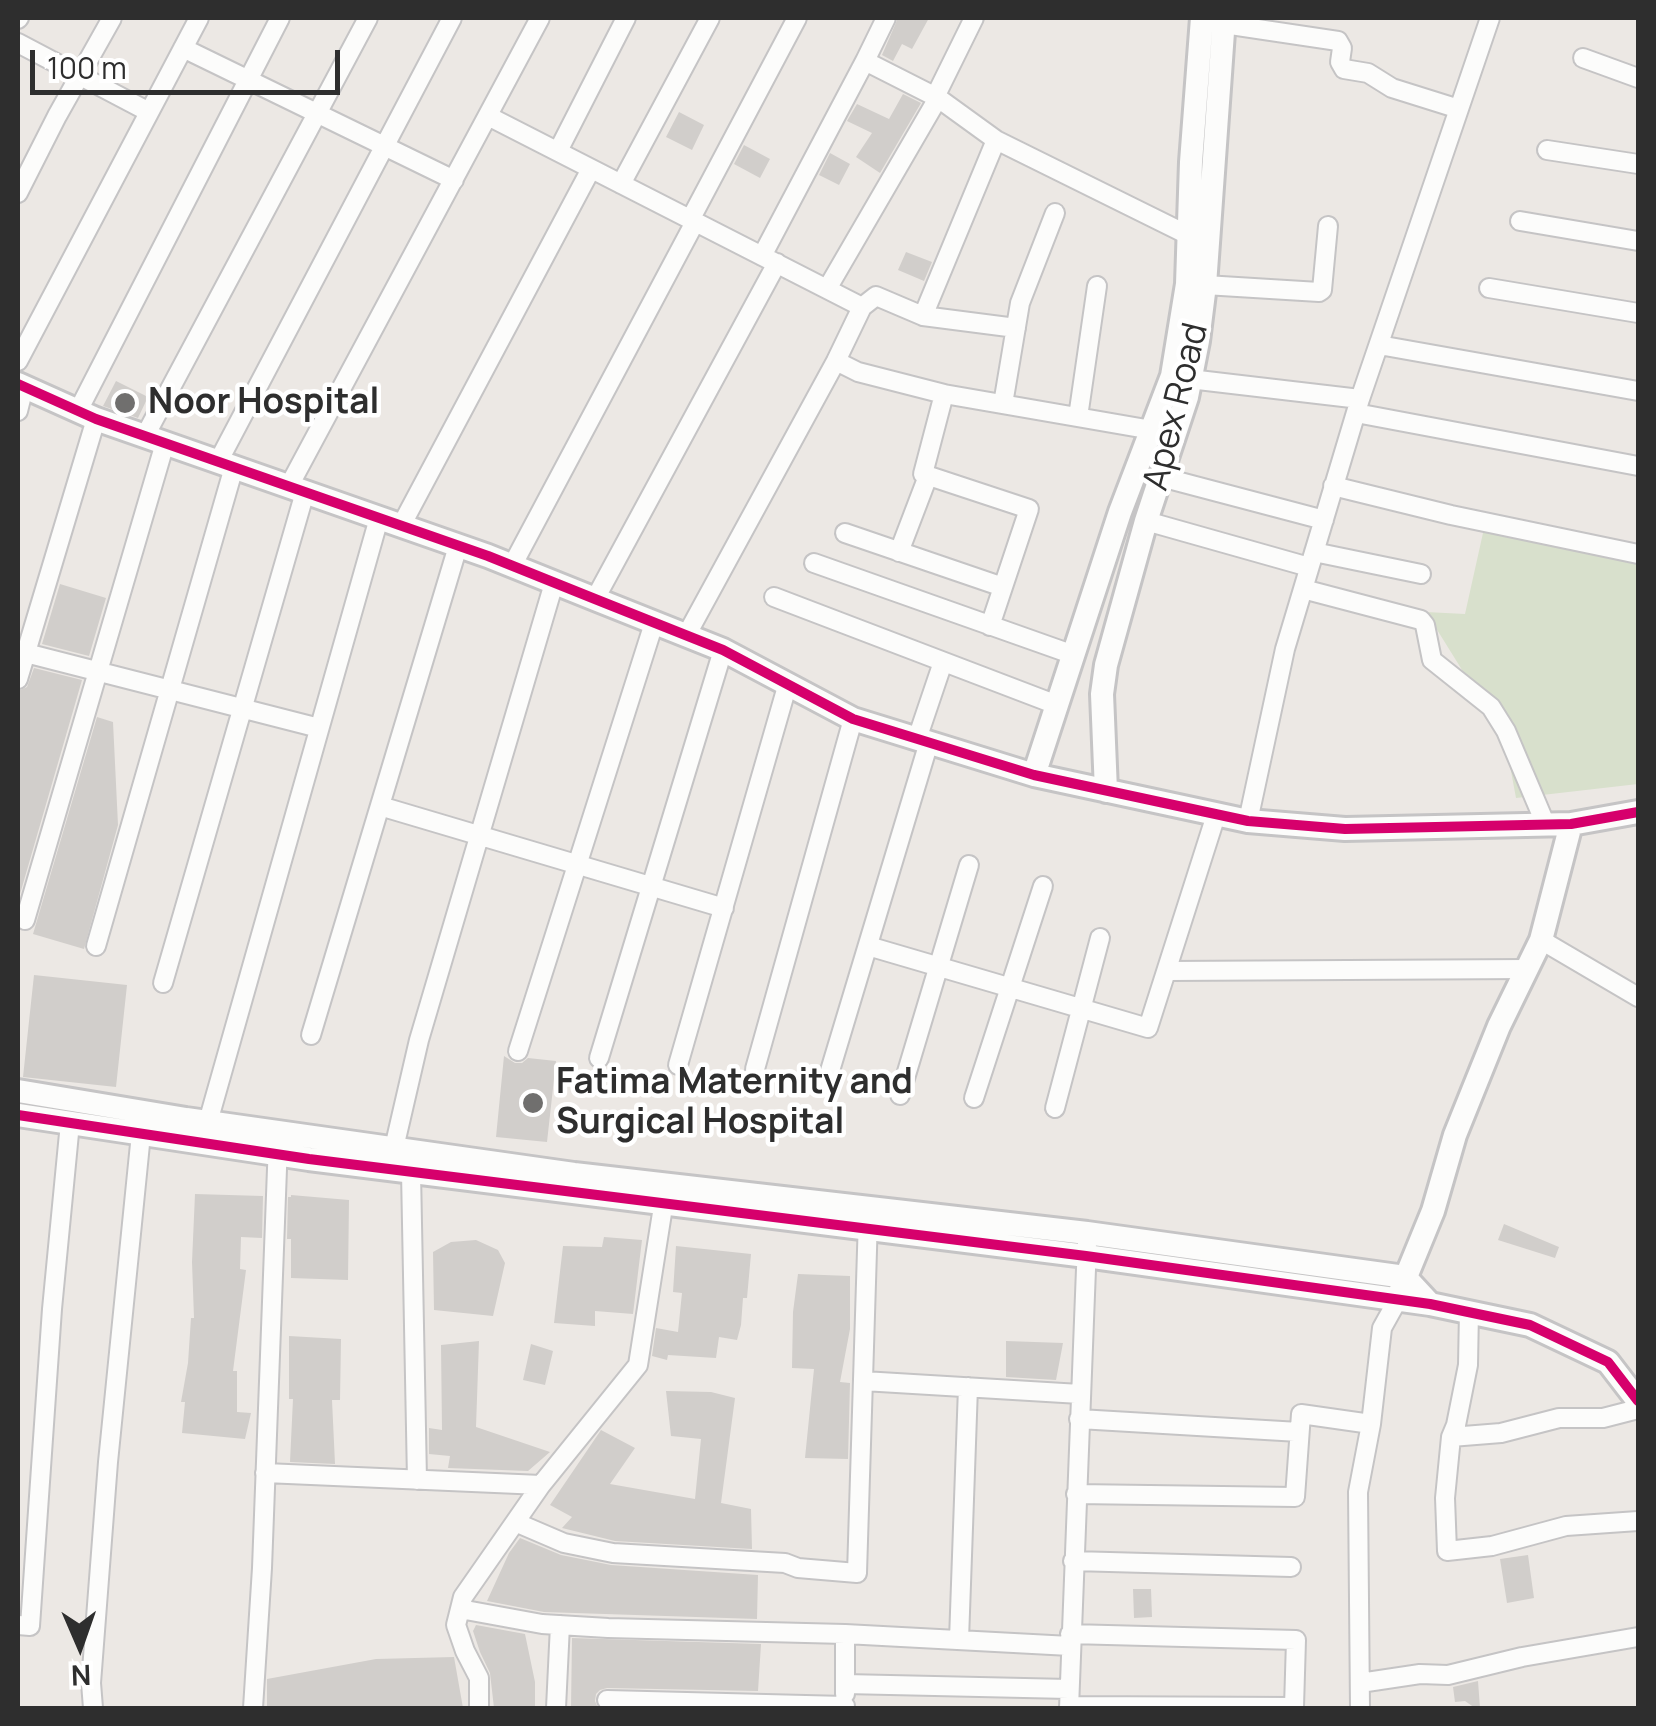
<!DOCTYPE html>
<html>
<head>
<meta charset="utf-8">
<style>
  body { margin:0 }
  #map { position:relative; width:1656px; height:1726px; overflow:hidden; background:#ece8e4; font-family:Manrope,sans-serif }
  canvas { display:block }
  .frame { position:absolute; inset:0; border:20px solid #2e2e2e; pointer-events:none }
  .north { position:absolute; left:30px; top:1596px; width:100px; height:100px; -webkit-text-stroke:8px #fff; paint-order:stroke; rotate:178deg; font-size:28px; font-weight:700; line-height:40px; text-align:center; color:#2e2e2e }
  .north::after { content:''; display:block; margin:auto; width:35px; height:45px; background:#2e2e2e; clip-path:polygon(50% 0,100% 100%,50% 72%,0 100%) }
  .scale { position:absolute; left:30px; top:50px; width:310px; height:45px; box-sizing:border-box; border:5px solid #2e2e2e; border-top:0; padding-left:12px; font-size:30px; line-height:35px; white-space:nowrap; color:#2e2e2e; -webkit-text-stroke:8px #fff; paint-order:stroke }
</style>
</head>
<body>
<div id="map">
<canvas width="1656" height="1726"></canvas>
<div class="frame"></div>
<div class="north">N</div>
<div class="scale">100 m</div>
</div>
<script>
const context = document.querySelector('canvas').getContext('2d');
context.lineJoin = 'round';
function fill(path, color) {
  context.fillStyle = color;
  context.fill(path, 'evenodd');
}
function toPath(rows) {
  const path = new Path2D();
  for (const r of rows) {
    path.moveTo(r[0], r[1]);
    for (let i = 2; i < r.length; i += 2) path.lineTo(r[i], r[i + 1]);
  }
  return path;
}
function strokePath(path, color, width, dash) {
  context.strokeStyle = color;
  context.lineWidth = width;
  context.lineCap = dash ? 'butt' : 'round';
  context.setLineDash(dash || []);
  context.stroke(path);
}
function drawText(font, color, halo, rows, align = 'center') {
  context.font = font + ' Manrope,sans-serif';
  context.lineWidth = 9;
  context.setLineDash([]);
  context.textBaseline = 'middle';
  context.strokeStyle = halo;
  context.fillStyle = color;
  for (const [text, x, y, turn = 0] of rows) {
    context.save();
    context.translate(x, y);
    context.rotate((+turn || 0) * Math.PI / 180);
    context.textAlign = isNaN(turn) ? turn : align;
    if (halo) context.strokeText(text, 0, 0);
    context.fillText(text, 0, 0);
    context.restore();
  }
}
fill(toPath([
  [1485,524,1638,553,1638,784,1516,798,1505,739,1426,612,1465,614]
]), '#d8e0cc');
fill(toPath([
  [898,18,929,18,912,49,902,44,893,61,882,55],
  [903,94,921,103,880,173,856,157,872,133,847,121,857,104,889,119],
  [679,112,704,125,692,150,666,137],
  [744,145,770,159,760,178,734,164],
  [830,153,850,164,839,185,819,175],
  [906,252,932,262,924,281,898,270],
  [116,381,148,397,138,418,103,406],
  [60,584,106,598,89,656,42,644],
  [34,668,82,680,18,901,18,691,27,687],
  [97,717,113,722,118,825,84,949,33,934],
  [34,975,127,985,116,1087,23,1077],
  [504,1056,515,1063,522,1063,528,1058,556,1061,547,1142,496,1137],
  [195,1194,263,1196,262,1238,241,1237,240,1269,246,1270,233,1371,237,1371,237,1412,251,1413,245,1439,182,1433,185,1402,181,1402,188,1363,191,1318,194,1318,192,1262],
  [291,1195,349,1200,348,1280,291,1278,291,1239,287,1239,288,1197,291,1197],
  [1504,1224,1559,1247,1555,1258,1498,1240],
  [604,1237,642,1240,633,1314,595,1311,595,1326,554,1323,563,1246,602,1247],
  [476,1240,498,1250,505,1263,493,1316,434,1310,433,1252,451,1242],
  [676,1246,751,1254,747,1298,743,1298,741,1325,737,1340,719,1337,716,1358,668,1355,667,1360,652,1356,656,1328,678,1332,682,1293,673,1292],
  [798,1274,850,1276,850,1329,840,1382,850,1383,848,1459,805,1458,814,1369,792,1368,793,1312],
  [289,1336,341,1339,340,1400,332,1400,335,1464,290,1462,293,1399,289,1399],
  [479,1341,476,1427,550,1452,528,1471,448,1468,450,1456,429,1454,429,1428,442,1430,441,1345],
  [1006,1341,1063,1343,1056,1380,1006,1377],
  [531,1344,553,1351,545,1385,523,1380],
  [666,1391,711,1392,735,1398,721,1503,751,1509,752,1549,615,1541,562,1528,572,1517,550,1505,601,1430,635,1448,610,1484,695,1499,701,1439,671,1436],
  [520,1538,561,1555,611,1565,758,1575,757,1619,544,1612,487,1601,509,1553],
  [1528,1555,1534,1598,1507,1603,1500,1559],
  [1133,1589,1151,1589,1152,1617,1134,1618],
  [476,1625,525,1634,535,1682,535,1708,494,1708,490,1673,480,1652,473,1631],
  [572,1638,761,1644,758,1691,607,1688,600,1690,596,1694,595,1701,598,1708,571,1708],
  [454,1657,463,1708,267,1708,267,1679,376,1659],
  [1478,1681,1480,1708,1475,1708,1465,1701,1455,1702,1453,1687]
]), '#d1cecb');
const minor = toPath([
  [18,19,19,18],
  [1224,24,1338,41,1342,48,1340,62,1344,69,1368,73,1392,88,1459,109],
  [18,43,149,112],
  [183,48,454,180],
  [1583,58,1638,78],
  [865,61,938,98,996,140,1188,235],
  [488,116,862,307],
  [1547,150,1638,164],
  [558,151,626,18],
  [621,184,710,18],
  [18,193,57,116,112,18],
  [690,220,797,18],
  [1520,221,1638,241],
  [762,256,865,61,886,18],
  [1205,285,1319,292,1322,290,1328,226],
  [1489,288,1638,313],
  [827,289,938,98,937,93,974,18],
  [923,316,996,140],
  [1379,345,1638,391],
  [18,361,199,18],
  [836,361,858,372,944,394,1152,430],
  [1181,378,1360,399],
  [944,394,923,474,1029,509,990,626],
  [1003,404,1020,303,1055,213],
  [18,411,24,387],
  [78,411,280,18],
  [1356,413,1638,466],
  [1078,417,1097,286],
  [145,436,368,18],
  [218,462,452,18],
  [1161,477,1324,520],
  [289,486,540,18],
  [1333,486,1451,515,1638,554],
  [1146,521,1309,567],
  [401,526,591,169],
  [845,533,1003,587],
  [899,552,928,476],
  [1314,552,1421,574],
  [814,563,1074,655],
  [512,566,695,222],
  [1303,589,1421,620,1425,625,1432,660,1491,707,1506,731,1545,823],
  [774,597,1057,705],
  [595,599,777,263],
  [686,636,836,361,862,307,876,296,923,316,1016,328],
  [18,651,319,728],
  [18,679,96,419],
  [917,739,943,662],
  [380,806,724,908],
  [1248,821,1285,649,1360,399,1490,18],
  [25,920,165,443],
  [1541,940,1638,997],
  [96,946,234,467],
  [868,946,1148,1028,1216,815],
  [1168,971,1528,969],
  [163,983,305,492],
  [311,1035,458,546],
  [518,1051,654,623],
  [599,1058,723,650],
  [678,1065,788,683],
  [755,1069,853,719],
  [826,1084,929,742],
  [900,1095,969,865],
  [974,1098,1043,886],
  [1055,1108,1100,938],
  [208,1122,379,518],
  [394,1148,419,1040,554,583],
  [411,1172,417,1480],
  [1469,1311,1468,1365,1456,1425,1451,1437,1445,1498,1447,1551,1492,1546,1566,1526,1638,1521],
  [863,1381,1080,1394],
  [1079,1419,1299,1432],
  [1451,1437,1501,1433,1559,1418,1603,1418,1638,1409],
  [265,1473,541,1485],
  [1076,1494,1295,1497,1301,1414,1371,1424],
  [515,1522,564,1543,613,1553,785,1563,798,1568,857,1573,868,1218],
  [1073,1561,1291,1567],
  [460,1609,542,1624,608,1628,845,1634,1070,1646],
  [18,1625,30,1626,52,1309,70,1123],
  [959,1640,968,1387],
  [1360,1683,1420,1674,1448,1675,1522,1657,1638,1637],
  [845,1684,1069,1689],
  [845,1694,845,1634],
  [607,1700,845,1706],
  [1069,1706,1294,1707,1296,1640,1070,1634],
  [93,1708,91,1683,108,1462,141,1134],
  [253,1708,262,1568,278,1142],
  [479,1708,479,1678,465,1651,456,1625,463,1597,541,1485,638,1365,665,1194],
  [556,1708,560,1625],
  [1069,1708,1087,1243],
  [1360,1708,1358,1492,1371,1424,1382,1328,1397,1301]
]);
const tertiary = toPath([
  [18,384,96,419,488,556,595,599,723,650,853,719,1034,775,1248,821,1345,829,1571,824,1638,812],
  [1034,775,1120,512,1172,376,1187,284,1191,162,1202,18],
  [1106,791,1102,694,1106,665,1146,521,1187,397,1198,341,1205,285,1224,18],
  [18,1091,186,1119,574,1174,1087,1233,1405,1277,1430,1304],
  [18,1115,309,1159,1086,1256,1430,1304,1530,1325,1608,1362,1638,1401],
  [1401,1289,1433,1211,1455,1135,1499,1026,1541,940,1571,824]
]);
strokePath(minor, '#c5c4c5', 22);
strokePath(tertiary, '#c5c4c5', 28);
strokePath(minor, '#fcfcfb', 18);
strokePath(tertiary, '#fcfcfb', 22);
strokePath(toPath([
  [18,384,96,419,488,556,595,599,723,650,853,719,1034,775,1248,821,1345,829,1571,824,1638,812],
  [18,1115,309,1159,1086,1256,1430,1304,1530,1325,1608,1362,1638,1401]
]), '#d6006c', 10);
for (const [x, y, r, color] of [
  [125,403,12,"#706f6e"],
  [533,1103,12,"#706f6e"]
]) {
  const dot = new Path2D();
  dot.arc(x, y, r, 0, 2 * Math.PI);
  context.fillStyle = color;
  context.fill(dot);
  strokePath(dot, '#fff', 4);
}
drawText('bold 35px', '#2e2e2e', '#fff', [
  ["Noor Hospital",148,403],
  ["Fatima Maternity and",556,1083],
  ["Surgical Hospital",556,1123]
], 'left');
drawText('35px', '#2e2e2e', '#fff', [
  ["Apex Road",1177,407,-76]
]);
</script>
</body>
</html>
